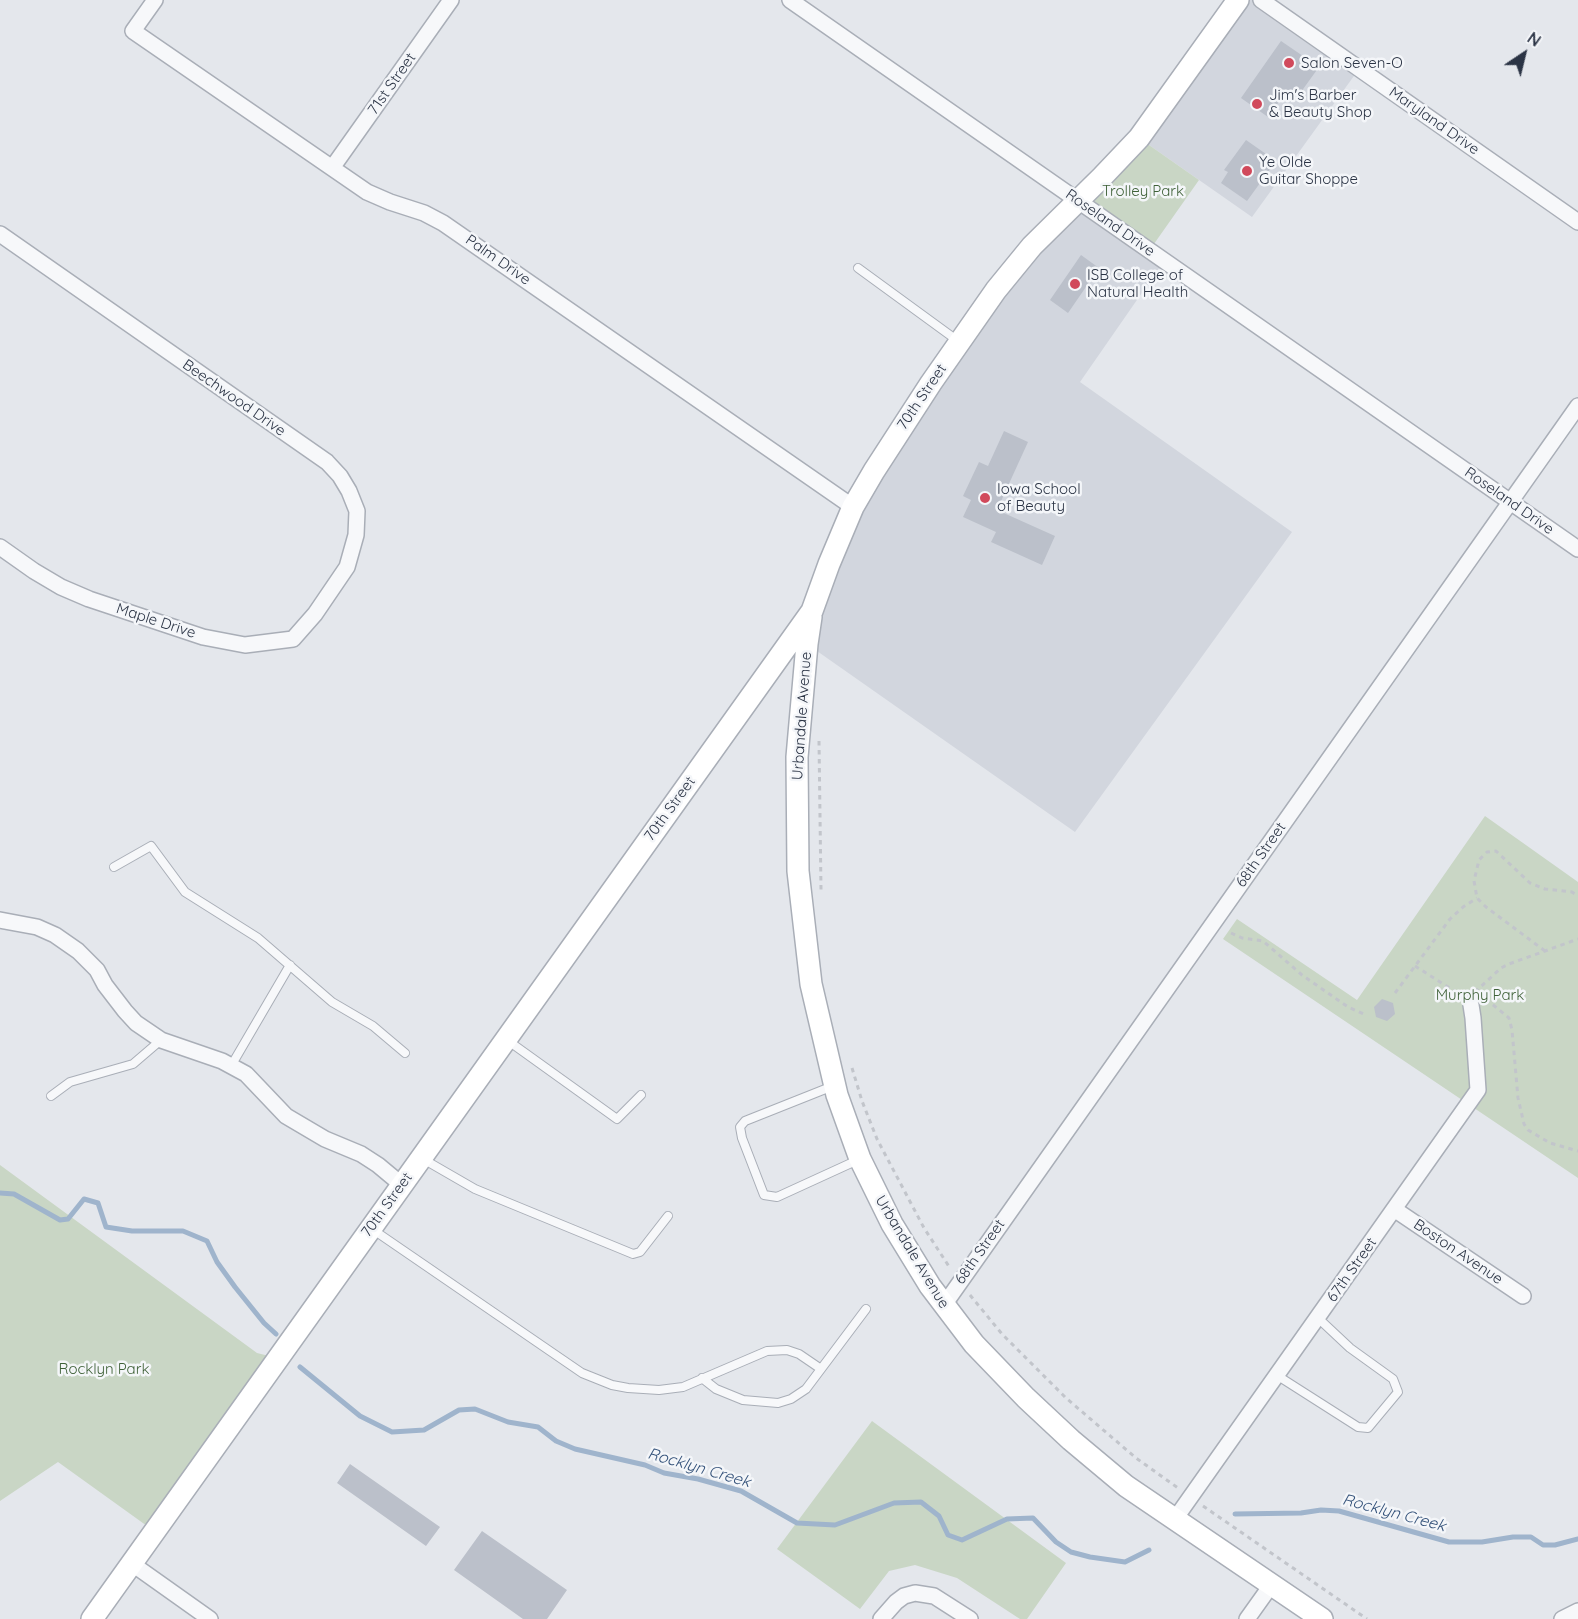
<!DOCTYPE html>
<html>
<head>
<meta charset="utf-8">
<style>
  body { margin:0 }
  #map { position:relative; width:1578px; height:1619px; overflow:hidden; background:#e4e7ec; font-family:Quicksand,sans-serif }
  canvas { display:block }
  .north { position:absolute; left:1494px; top:24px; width:60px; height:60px; -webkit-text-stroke:4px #f4f6f9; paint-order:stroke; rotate:35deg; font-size:16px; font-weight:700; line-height:24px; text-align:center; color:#2b3445 }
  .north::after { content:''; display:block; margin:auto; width:21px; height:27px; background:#2b3445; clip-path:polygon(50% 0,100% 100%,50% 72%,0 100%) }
</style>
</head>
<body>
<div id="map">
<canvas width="1578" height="1619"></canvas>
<div class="north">N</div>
</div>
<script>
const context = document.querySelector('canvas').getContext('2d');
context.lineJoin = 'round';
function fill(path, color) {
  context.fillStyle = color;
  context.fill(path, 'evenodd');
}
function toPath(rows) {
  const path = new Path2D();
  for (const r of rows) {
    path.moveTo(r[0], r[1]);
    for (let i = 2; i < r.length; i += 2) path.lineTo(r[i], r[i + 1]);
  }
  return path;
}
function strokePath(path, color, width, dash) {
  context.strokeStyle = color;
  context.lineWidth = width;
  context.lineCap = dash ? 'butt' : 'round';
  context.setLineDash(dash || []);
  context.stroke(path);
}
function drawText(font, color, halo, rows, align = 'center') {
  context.font = font + ' Quicksand,sans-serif';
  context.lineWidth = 5;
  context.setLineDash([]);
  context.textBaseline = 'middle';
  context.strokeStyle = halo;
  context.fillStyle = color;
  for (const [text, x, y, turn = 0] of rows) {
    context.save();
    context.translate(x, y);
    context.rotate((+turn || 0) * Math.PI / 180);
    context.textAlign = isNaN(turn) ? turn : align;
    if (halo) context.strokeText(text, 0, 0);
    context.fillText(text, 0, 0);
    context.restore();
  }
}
fill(toPath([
  [1238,0,1261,0,1359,69,1252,217,1139,138],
  [1078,201,1164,261,1080,382,1292,532,1075,832,807,644,829,564,931,383]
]), '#d2d6de');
fill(toPath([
  [1139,138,1199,180,1149,251,1078,201],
  [1485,816,1578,882,1578,1178,1223,939,1237,919,1357,1000],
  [0,1165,257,1353,277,1358,154,1531,58,1462,0,1501],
  [872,1421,1066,1563,1027,1619,1020,1619,957,1578,915,1565,889,1571,860,1609,777,1549]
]), '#c9d6c5');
strokePath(toPath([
  [0,1193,14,1194,60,1220,68,1219,84,1199,98,1203,106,1227,132,1231,183,1231,207,1241,217,1262,235,1287,264,1323,276,1334],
  [300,1367,360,1416,392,1432,424,1430,459,1410,475,1409,508,1422,538,1427,556,1441,575,1449,645,1465,664,1473,698,1479,741,1491,797,1523,835,1525,894,1503,921,1502,939,1516,948,1535,962,1540,1007,1519,1033,1518,1056,1542,1071,1552,1090,1557,1125,1562,1149,1550],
  [1235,1514,1301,1513,1321,1510,1339,1511,1449,1542,1482,1542,1513,1537,1531,1537,1543,1545,1555,1545,1578,1539]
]), '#9fb4cc', 5);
fill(toPath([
  [1281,41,1319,67,1293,103,1283,96,1268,117,1241,98],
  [1246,140,1276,161,1247,201,1221,183,1228,172,1224,170],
  [1081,255,1099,268,1068,313,1050,300],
  [1004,431,1028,442,997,510,1055,536,1042,565,991,542,996,532,963,517,971,500,963,496,979,462,988,466],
  [1382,999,1393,1003,1395,1014,1387,1021,1376,1017,1374,1007],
  [350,1464,440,1527,426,1546,337,1483],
  [482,1531,567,1590,547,1619,523,1619,454,1570]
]), '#bbc0ca');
const lane = toPath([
  [858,268,958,341],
  [114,867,151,846,185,892,258,938,332,1002,373,1026,405,1053],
  [507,1040,617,1119,641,1095],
  [231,1066,290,965],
  [833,1086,745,1121,740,1127,742,1138,764,1195,777,1197,860,1159],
  [51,1096,70,1082,133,1064,161,1040],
  [423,1159,475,1189,633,1254,640,1252,668,1216],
  [372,1229,582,1373,612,1385,628,1388,659,1390,683,1387,767,1351,787,1350,799,1354,821,1369],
  [1278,1376,1358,1427,1368,1428,1398,1392,1393,1379,1350,1348,1318,1318],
  [702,1378,716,1389,743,1400,778,1403,791,1399,806,1389,866,1309]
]);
const street = toPath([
  [155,0,133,31,367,192,390,202,424,213,443,223,853,507],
  [790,0,1578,549],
  [1261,0,1578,222],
  [332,168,451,0],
  [0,234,327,462,340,476,349,491,357,511,356,535,347,567,315,614,293,639,245,645,203,637,89,599,61,587,34,571,0,547],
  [0,920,37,927,55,935,78,951,97,970,105,985,125,1011,136,1023,161,1040,222,1061,246,1074,286,1116,325,1139,361,1154,378,1165,402,1185],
  [1394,1209,1523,1296],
  [944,1305,1578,406],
  [1175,1519,1478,1090,1473,1018,1471,1005],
  [131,1563,210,1619],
  [881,1619,896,1602,904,1596,915,1593,934,1596,970,1619],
  [1247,1619,1272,1584],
  [1562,1619,1578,1611]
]);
const secondary = toPath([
  [811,617,807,644,797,757,798,871,811,984,837,1095,860,1159,892,1224,930,1286,974,1344,1026,1398,1071,1440,1126,1486,1322,1619],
  [92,1619,812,611,829,564,853,507,874,471,931,383,996,290,1032,246,1102,177,1139,138,1238,0]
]);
strokePath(lane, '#a9aeb7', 10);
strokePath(street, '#a9aeb7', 18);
strokePath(secondary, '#a9aeb7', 24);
strokePath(toPath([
  [819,741,821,890],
  [1231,933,1242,938,1263,941,1302,975,1348,1007,1366,1015],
  [1545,951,1486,907,1477,898,1474,881,1479,860,1487,852,1496,851,1530,883,1545,889,1572,892,1578,896],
  [1415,966,1459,994],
  [1475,992,1501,968,1509,964,1578,939],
  [1395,993,1450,919,1463,907,1477,898],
  [1486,999,1509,1018,1512,1030,1518,1098,1524,1124,1528,1130,1550,1143,1578,1151],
  [852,1068,862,1101,877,1139,924,1228,950,1268],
  [970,1295,1002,1334,1066,1398,1136,1458,1178,1488],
  [1203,1506,1367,1619]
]), '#c2c5cb', 3, [4.5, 4.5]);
strokePath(lane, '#f7f8fa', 8);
strokePath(street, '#f7f8fa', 15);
strokePath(secondary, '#fff', 21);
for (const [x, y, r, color] of [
  [1289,63,6,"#d1495b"],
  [1257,104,6,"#d1495b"],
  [1247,171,6,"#d1495b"],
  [1075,284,6,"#d1495b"],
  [985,498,6,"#d1495b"]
]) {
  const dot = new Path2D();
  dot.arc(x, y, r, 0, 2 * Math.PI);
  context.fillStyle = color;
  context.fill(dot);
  strokePath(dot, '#f4f6f9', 2);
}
drawText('15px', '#2b3445', '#f4f6f9', [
  ["Salon Seven-O",1301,63],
  ["Jim's Barber",1269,95],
  ["& Beauty Shop",1269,112],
  ["Ye Olde",1259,162],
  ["Guitar Shoppe",1259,179],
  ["ISB College of",1087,275],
  ["Natural Health",1087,292],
  ["Iowa School",997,489],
  ["of Beauty",997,506]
], 'left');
drawText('15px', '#2b3445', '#f4f6f9', [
  ["71st Street",392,84,-55],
  ["Maryland Drive",1434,121,35],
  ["Roseland Drive",1110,223,35],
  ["Palm Drive",498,260,35],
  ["70th Street",922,397,-56],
  ["Beechwood Drive",234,398,35],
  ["Roseland Drive",1509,501,35],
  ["Maple Drive",156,621,18],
  ["Urbandale Avenue",802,716,-86],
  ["70th Street",670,809,-54],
  ["68th Street",1261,855,-55],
  ["70th Street",387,1205,-54],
  ["Urbandale Avenue",912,1252,59],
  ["68th Street",980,1252,-55],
  ["Boston Avenue",1458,1252,34],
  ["67th Street",1352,1270,-55]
]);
drawText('15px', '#3f6138', '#f4f6f9', [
  ["Trolley Park",1143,191],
  ["Murphy Park",1480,995],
  ["Rocklyn Park",104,1369]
]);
drawText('italic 16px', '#34527a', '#f4f6f9', [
  ["Rocklyn Creek",699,1468,16],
  ["Rocklyn Creek",1394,1513,15]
]);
</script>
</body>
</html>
